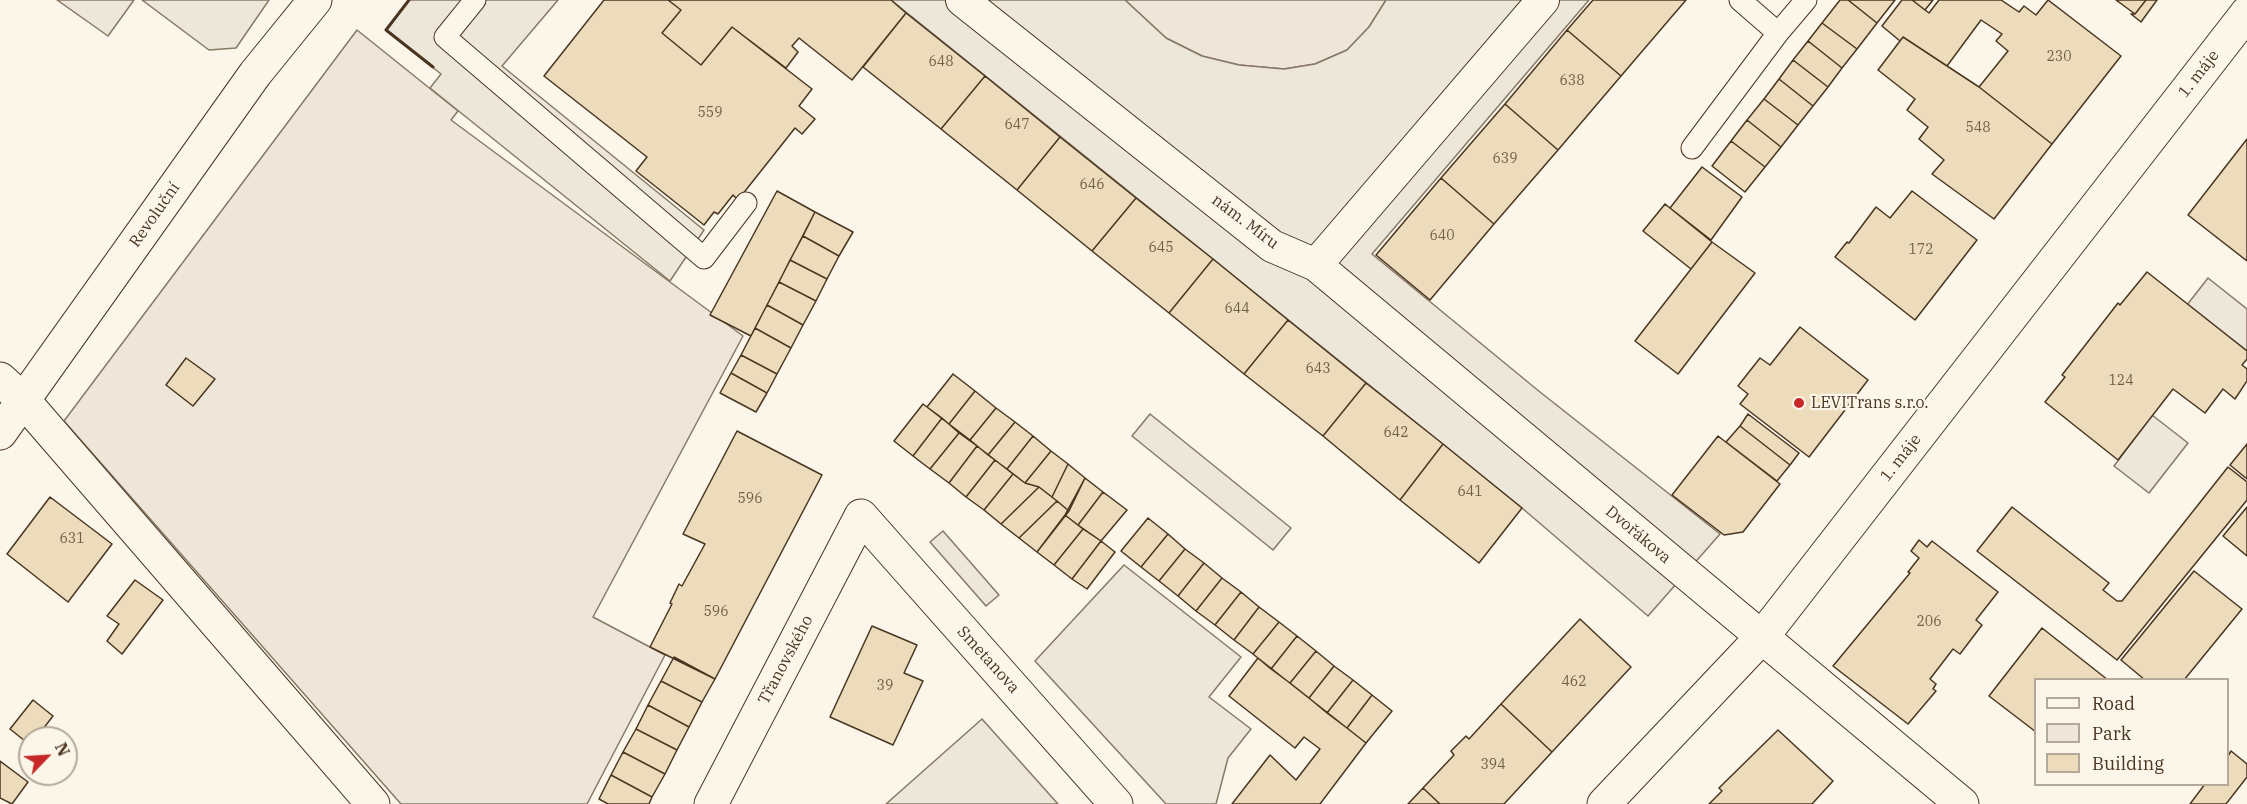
<!DOCTYPE html>
<html>
<head>
<meta charset="utf-8">
<style>
  body { margin:0 }
  #map { position:relative; width:2247px; height:804px; overflow:hidden; background:#fbf6e9; font-family:"IBM Plex Serif",serif }
  canvas { display:block }
  .legend { position:absolute; left:2034px; top:678px; width:195px; height:108px; box-sizing:border-box; background:#fbf6e9; border:2px solid #b4a999; margin:0; padding:8px 10px; list-style:none; font-size:18px; color:#4a3520 }
  .legend li { display:flex; align-items:center; gap:12px; height:30px }
  .legend b { width:30px; border:2px solid #b4a999 }
  .north { position:absolute; left:18px; top:726px; width:60px; height:60px; box-sizing:border-box; background:#fbf6e9; border:2px solid #b4a999; border-radius:50%; rotate:65deg; font-size:16px; font-weight:700; line-height:24px; text-align:center; color:#4a3520 }
  .north::after { content:''; display:block; margin:auto; width:21px; height:27px; background:#c62828; clip-path:polygon(50% 0,100% 100%,50% 72%,0 100%) }
</style>
</head>
<body>
<div id="map">
<canvas width="2247" height="804"></canvas>
<ul class="legend">
<li><b style="height:8px;background:#fbf6e9"></b>Road</li>
<li><b style="height:16px;background:#ede6d9"></b>Park</li>
<li><b style="height:16px;background:#ecdcbc"></b>Building</li>
</ul>
<div class="north">N</div>
</div>
<script>
const context = document.querySelector('canvas').getContext('2d');
context.lineJoin = 'round';
function fill(path, color) {
  context.fillStyle = color;
  context.fill(path, 'evenodd');
}
function toPath(rows) {
  const path = new Path2D();
  for (const r of rows) {
    path.moveTo(r[0], r[1]);
    for (let i = 2; i < r.length; i += 2) path.lineTo(r[i], r[i + 1]);
  }
  return path;
}
function strokePath(path, color, width, dash) {
  context.strokeStyle = color;
  context.lineWidth = width;
  context.lineCap = dash ? 'butt' : 'round';
  context.setLineDash(dash || []);
  context.stroke(path);
}
function drawText(font, color, halo, rows, align = 'center') {
  context.font = font + ' "IBM Plex Serif",serif';
  context.lineWidth = 4.5;
  context.setLineDash([]);
  context.textBaseline = 'middle';
  context.strokeStyle = halo;
  context.fillStyle = color;
  for (const [text, x, y, turn = 0] of rows) {
    context.save();
    context.translate(x, y);
    context.rotate((+turn || 0) * Math.PI / 180);
    context.textAlign = isNaN(turn) ? turn : align;
    if (halo) context.strokeText(text, 0, 0);
    context.fillText(text, 0, 0);
    context.restore();
  }
}
const green = toPath([
  [1125,0,1386,0,1369,27,1347,50,1315,64,1284,69,1239,65,1202,56,1166,38,1125,0],
  [357,30,458,111,451,120,743,336,593,617,665,655,587,804,401,804,64,421,357,30]
]);
fill(green, '#ede6d9');
strokePath(green, '#887966', 1.5);
const parking = toPath([
  [57,0,134,0,108,36,57,0],
  [142,0,269,0,236,48,209,50,142,0],
  [409,0,558,0,502,66,704,230,670,281,430,88,441,74,386,30,409,0],
  [891,0,1125,0,1166,38,1202,56,1239,65,1284,69,1315,64,1347,50,1369,27,1386,0,1589,0,1372,254,1540,392,1720,534,1648,616,1522,508,891,0],
  [2208,278,2247,309,2247,351,2187,305,2208,278],
  [1150,414,1291,528,1273,550,1132,436,1150,414],
  [2152,415,2188,443,2149,493,2114,466,2152,415],
  [943,531,999,595,986,606,930,542,943,531],
  [1124,565,1241,657,1209,697,1251,729,1228,758,1216,804,1166,804,1035,661,1124,565],
  [982,719,1058,804,886,804,982,719]
]);
fill(parking, '#ede7d9');
strokePath(parking, '#887966', 1.5);
const building = toPath([
  [604,0,668,0,681,10,662,33,701,65,732,27,812,89,799,106,815,119,802,134,795,128,738,200,733,195,718,214,714,212,704,225,636,171,647,157,544,76,604,0],
  [668,0,891,0,906,13,852,80,799,38,792,46,798,52,786,68,732,27,701,65,662,33,681,10,668,0],
  [1593,0,1686,0,1621,76,1567,30,1593,0],
  [1840,0,1848,0,1877,23,1857,49,1822,23,1840,0],
  [1848,0,1895,0,1877,23,1848,0],
  [1902,0,1912,0,1929,13,1939,0,2001,0,2019,12,2024,6,2036,15,2048,0,2121,56,2052,144,1979,87,2008,51,1996,41,2002,34,1981,20,1947,66,1903,37,1900,41,1882,26,1902,0],
  [1912,0,1933,0,1925,10,1912,0],
  [2116,0,2146,0,2135,14,2116,0],
  [2146,0,2157,0,2141,22,2131,14,2135,14,2146,0],
  [906,13,985,76,941,129,863,67,906,13],
  [1822,23,1857,49,1842,68,1808,41,1822,23],
  [1567,30,1621,76,1558,150,1505,104,1567,30],
  [1903,37,1979,87,2052,144,1994,219,1932,174,1944,160,1919,139,1928,127,1907,110,1915,99,1878,70,1903,37],
  [1808,41,1842,68,1828,87,1793,60,1808,41],
  [1793,60,1828,87,1813,106,1779,79,1793,60],
  [985,76,1060,137,1017,190,941,129,985,76],
  [1779,79,1813,106,1798,125,1764,99,1779,79],
  [1764,99,1798,125,1781,147,1747,120,1764,99],
  [1505,104,1558,150,1494,224,1441,178,1505,104],
  [1747,120,1781,147,1765,167,1731,141,1747,120],
  [1060,137,1136,198,1092,251,1017,190,1060,137],
  [2247,139,2247,261,2188,215,2247,139],
  [1731,141,1765,167,1745,192,1712,166,1731,141],
  [1702,167,1742,197,1711,240,1670,208,1702,167],
  [1441,178,1494,224,1430,300,1376,255,1441,178],
  [777,191,815,212,751,336,710,315,777,191],
  [1912,191,1977,240,1915,320,1835,257,1847,242,1849,243,1876,207,1890,218,1912,191],
  [1136,198,1213,259,1169,313,1092,251,1136,198],
  [1665,204,1712,242,1691,269,1643,231,1665,204],
  [815,212,853,232,839,256,803,236,815,212],
  [803,236,839,256,827,279,790,260,803,236],
  [1712,242,1755,273,1678,374,1635,341,1712,242],
  [1213,259,1288,320,1244,374,1169,313,1213,259],
  [790,260,827,279,816,301,779,282,790,260],
  [2147,272,2247,351,2247,359,2242,365,2247,369,2247,381,2235,399,2223,389,2205,413,2173,389,2118,460,2045,402,2065,377,2062,375,2118,303,2120,305,2147,272],
  [779,282,816,301,803,325,767,305,779,282],
  [767,305,803,325,791,348,755,328,767,305],
  [1288,320,1366,383,1323,436,1244,374,1288,320],
  [1800,327,1868,380,1809,457,1740,404,1748,394,1738,386,1760,358,1770,365,1800,327],
  [755,328,791,348,777,374,741,355,755,328],
  [741,355,777,374,767,393,731,373,741,355],
  [186,358,215,379,193,406,166,385,186,358],
  [731,373,767,393,756,412,720,393,731,373],
  [953,374,975,391,949,424,927,407,953,374],
  [1366,383,1443,444,1400,500,1323,436,1366,383],
  [975,391,996,408,970,440,949,424,975,391],
  [923,404,942,418,913,456,894,441,923,404],
  [996,408,1015,422,988,455,970,440,996,408],
  [1748,414,1799,453,1790,465,1740,426,1748,414],
  [942,418,959,433,930,469,913,456,942,418],
  [1015,422,1033,436,1007,469,988,455,1015,422],
  [1740,426,1790,465,1777,481,1726,442,1740,426],
  [737,431,822,475,715,679,650,647,672,604,670,603,679,584,682,586,705,544,683,534,737,431],
  [959,433,977,446,949,483,930,469,959,433],
  [1033,436,1051,451,1025,483,1007,469,1033,436],
  [1718,436,1780,484,1743,532,1724,535,1672,495,1718,436],
  [1443,444,1522,508,1479,563,1400,500,1443,444],
  [2247,444,2247,479,2230,465,2247,444],
  [977,446,995,460,966,497,949,483,977,446],
  [1051,451,1068,464,1052,497,1039,487,1025,483,1051,451],
  [995,460,1013,474,984,510,966,497,995,460],
  [1068,464,1085,478,1069,511,1052,497,1068,464],
  [2228,467,2247,482,2247,500,2117,660,1977,551,2012,507,2109,583,2103,590,2117,601,2122,601,2228,467],
  [1013,474,1025,483,1039,487,1001,524,984,510,1013,474],
  [1085,478,1103,492,1078,525,1065,515,1085,478],
  [1039,487,1057,501,1019,538,1001,524,1039,487],
  [1103,492,1127,510,1101,541,1078,525,1103,492],
  [50,497,112,544,68,602,7,554,50,497],
  [1057,501,1069,511,1037,552,1019,538,1057,501],
  [2247,507,2247,556,2223,536,2247,507],
  [1065,515,1083,529,1054,565,1037,552,1065,515],
  [1148,518,1168,534,1141,567,1121,551,1148,518],
  [1083,529,1101,541,1072,579,1054,565,1083,529],
  [1168,534,1185,549,1159,581,1141,567,1168,534],
  [1919,540,1927,547,1932,541,1998,592,1976,620,1982,625,1960,654,1953,649,1930,679,1936,684,1933,689,1936,691,1908,724,1833,666,1910,573,1908,572,1919,558,1911,551,1919,540],
  [1101,541,1115,552,1087,589,1072,579,1101,541],
  [1185,549,1204,563,1178,596,1159,581,1185,549],
  [1204,563,1222,578,1196,611,1178,596,1204,563],
  [2194,571,2242,609,2184,680,2145,680,2121,660,2194,571],
  [1222,578,1241,592,1215,625,1196,611,1222,578],
  [135,580,163,600,122,654,107,641,119,624,107,616,135,580],
  [1241,592,1259,607,1234,640,1215,625,1241,592],
  [1259,607,1279,622,1253,654,1234,640,1259,607],
  [1580,619,1631,667,1552,752,1501,704,1580,619],
  [1279,622,1297,636,1271,669,1253,654,1279,622],
  [872,626,917,645,904,673,923,681,893,745,830,717,872,626],
  [2042,628,2108,680,2036,680,2036,732,1989,696,2042,628],
  [1297,636,1316,651,1290,683,1271,669,1297,636],
  [1316,651,1334,666,1309,698,1290,683,1316,651],
  [674,657,715,679,702,702,661,681,674,657],
  [1258,658,1366,743,1320,804,1232,804,1270,755,1296,780,1320,749,1304,737,1295,748,1229,696,1258,658],
  [1334,666,1353,680,1327,713,1309,698,1334,666],
  [1353,680,1372,695,1347,728,1327,713,1353,680],
  [661,681,702,702,689,727,648,705,661,681],
  [1372,695,1392,711,1366,743,1347,728,1372,695],
  [33,700,53,716,36,738,30,738,30,745,10,729,33,700],
  [1501,704,1552,752,1504,804,1440,804,1423,788,1454,755,1451,751,1466,736,1469,739,1501,704],
  [648,705,689,727,677,750,636,729,648,705],
  [636,729,677,750,665,774,623,752,636,729],
  [1778,730,1833,781,1812,804,1709,804,1722,791,1719,788,1778,730],
  [2231,751,2247,764,2247,777,2226,804,2190,804,2205,784,2228,784,2228,756,2231,751],
  [623,752,665,774,652,797,611,775,623,752],
  [0,761,28,782,12,804,0,798,0,761],
  [611,775,652,797,649,804,608,804,599,799,611,775],
  [1423,788,1440,804,1408,804,1423,788]
]);
fill(building, '#ecdcbc');
strokePath(building, '#4a3520', 1.5);
const service = toPath([
  [475,0,445,37,704,258,746,203],
  [1740,0,1778,33,1806,0],
  [1692,148,1778,33]
]);
const pedestrian = toPath([
  [962,0,1272,246,1316,265,1762,637],
  [1316,265,1543,0]
]);
const minor = toPath([
  [0,379,24,401,373,804],
  [0,433,255,74,315,0],
  [1762,637,1962,804],
  [711,804,861,516,1116,804]
]);
const secondary = toPath([
  [1604,804,1762,637,2247,13]
]);
strokePath(service, '#4a3520', 23);
strokePath(pedestrian, '#4a3520', 34);
strokePath(minor, '#4a3520', 35);
strokePath(secondary, '#4a3520', 35);
strokePath(service, '#fbf6e9', 21);
strokePath(pedestrian, '#fbf6e9', 32);
strokePath(minor, '#fbf6e9', 33);
strokePath(secondary, '#fbf6e9', 33);
strokePath(toPath([
  [409,0,386,30,433,67]
]), '#4a3520', 3);
for (const [x, y, r, color] of [
  [1799,403,6,"#c62828"]
]) {
  const dot = new Path2D();
  dot.arc(x, y, r, 0, 2 * Math.PI);
  context.fillStyle = color;
  context.fill(dot);
  strokePath(dot, '#fbf6e9', 2);
}
drawText('14px', '#725f47', null, [
  ["230",2059,57],
  ["648",941,62],
  ["638",1572,81],
  ["559",710,113],
  ["647",1017,125],
  ["548",1978,128],
  ["639",1505,159],
  ["646",1092,185],
  ["640",1442,236],
  ["645",1161,248],
  ["172",1921,250],
  ["644",1237,309],
  ["643",1318,369],
  ["124",2121,381],
  ["642",1396,433],
  ["641",1470,492],
  ["596",750,499],
  ["631",72,539],
  ["596",716,612],
  ["206",1929,622],
  ["462",1574,682],
  ["39",885,686],
  ["394",1493,765]
]);
drawText('16px', '#4a3520', '#fbf6e9', [
  ["1. máje",2199,74,-52],
  ["Revoluční",155,215,-55],
  ["nám. Míru",1245,222,37],
  ["1. máje",1901,458,-52],
  ["Dvořákova",1638,535,40],
  ["Třanovského",786,660,-62],
  ["Smetanova",988,660,48]
]);
drawText('16px', '#4a3520', '#fbf6e9', [
  ["LEVITrans s.r.o.",1811,403]
], 'left');
</script>
</body>
</html>
